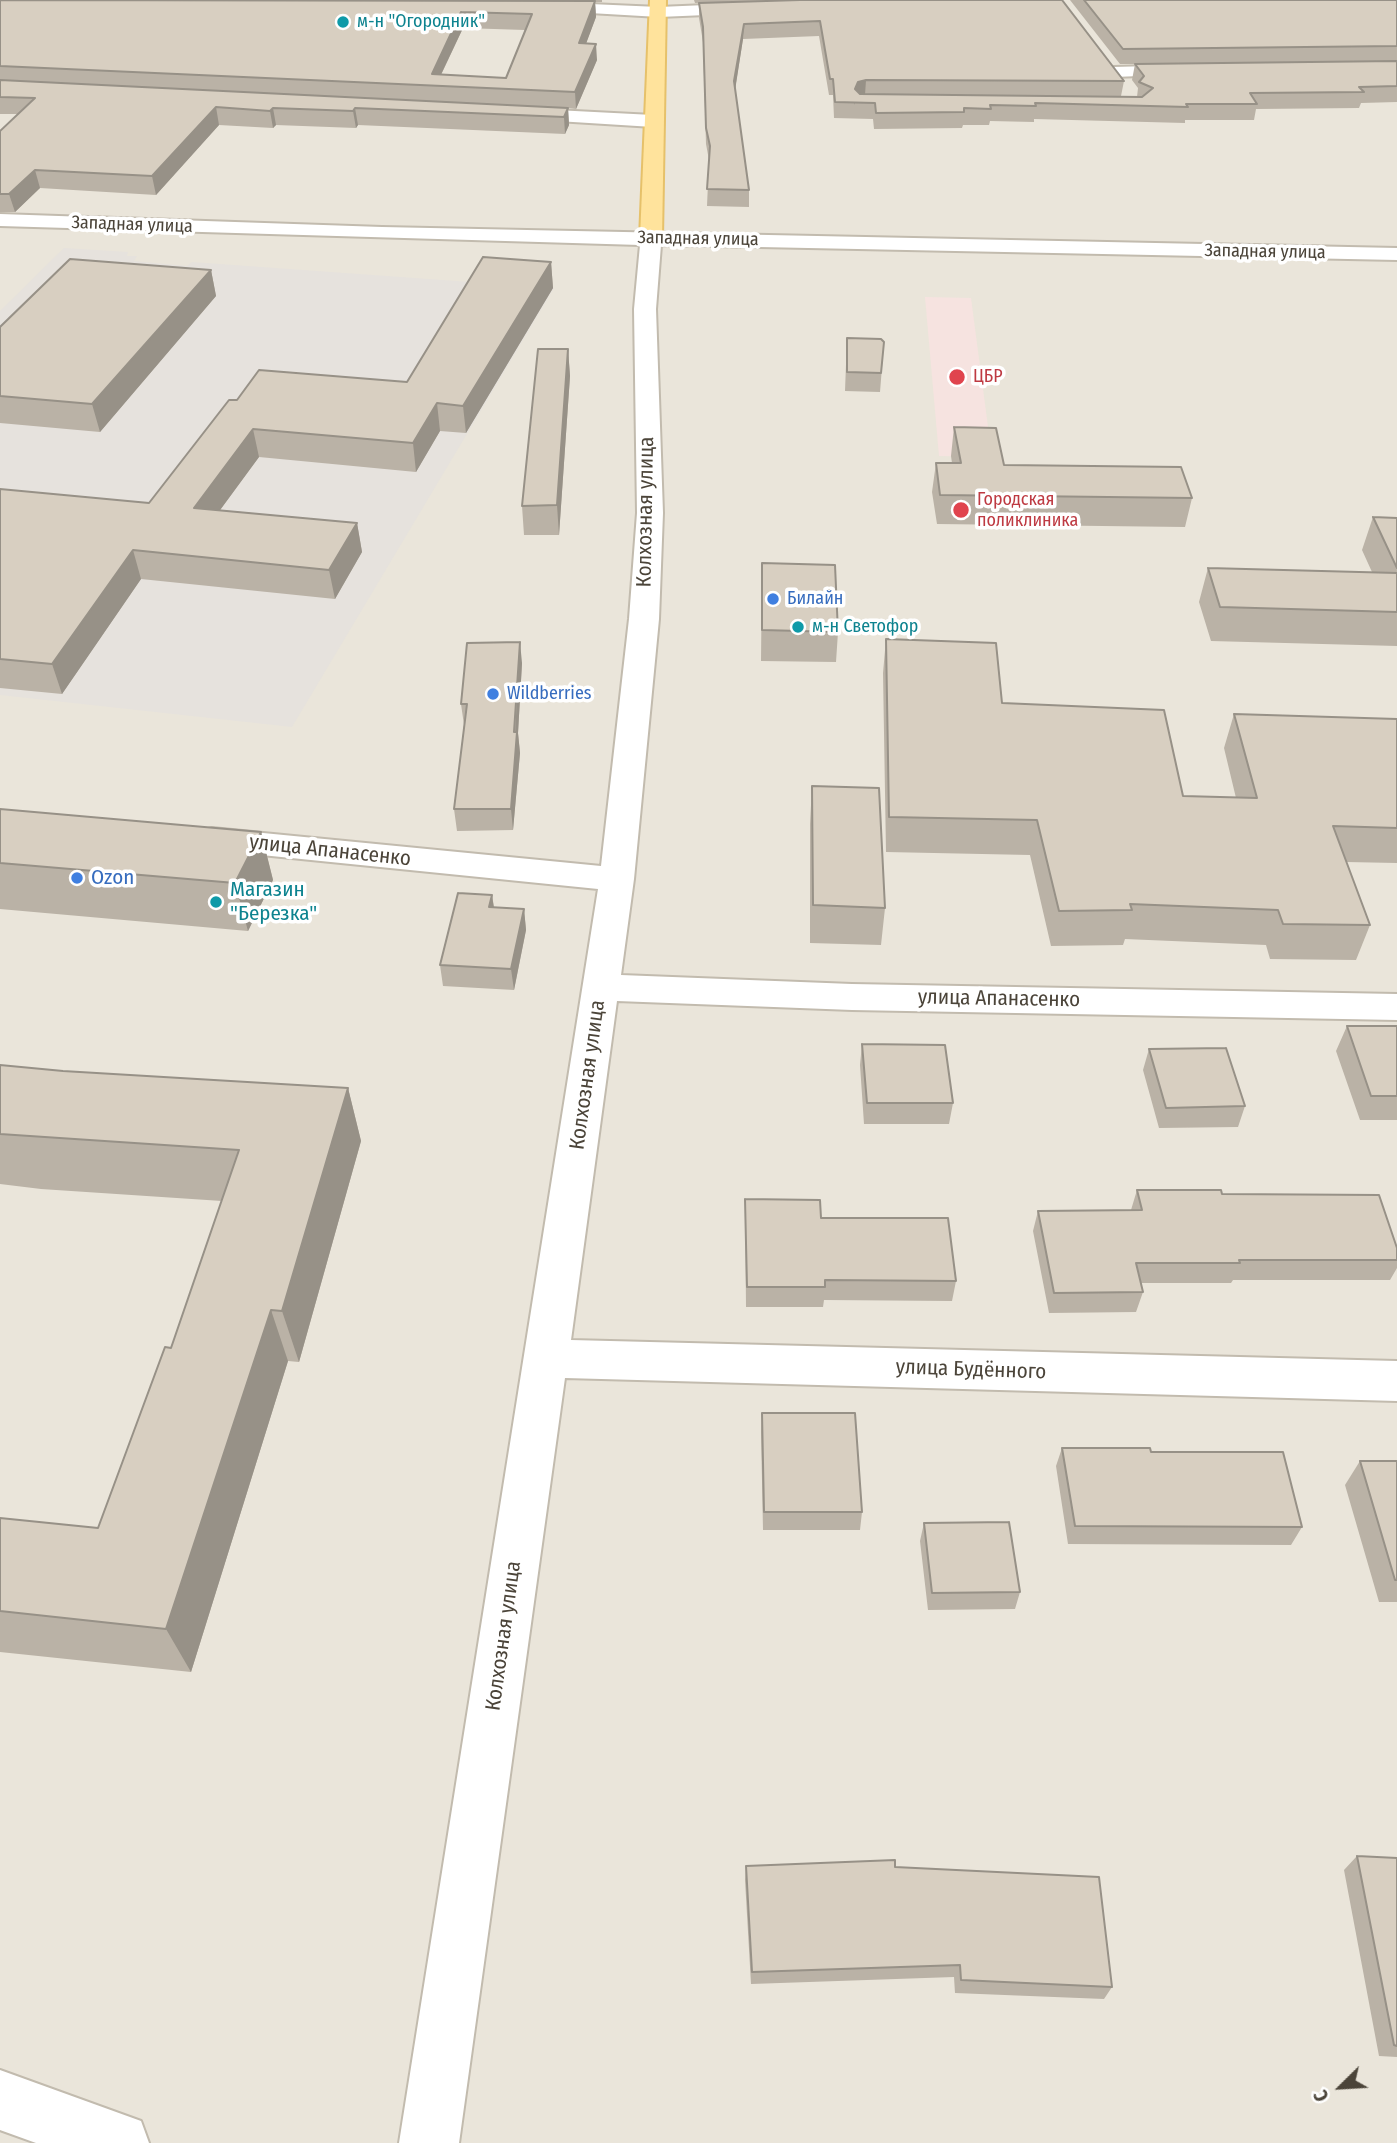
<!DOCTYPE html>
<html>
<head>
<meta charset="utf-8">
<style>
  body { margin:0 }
  #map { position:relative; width:1397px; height:2143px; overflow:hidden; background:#f6f3ec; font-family:"Fira Sans Condensed",sans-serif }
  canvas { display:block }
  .north { position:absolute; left:1306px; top:2052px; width:70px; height:70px; -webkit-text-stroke:5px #fff; paint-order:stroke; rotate:246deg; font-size:19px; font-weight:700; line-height:28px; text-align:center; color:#4b4439 }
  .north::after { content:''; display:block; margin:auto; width:24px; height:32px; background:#4b4439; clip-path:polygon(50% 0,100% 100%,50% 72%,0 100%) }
</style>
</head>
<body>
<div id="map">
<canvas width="1397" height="2143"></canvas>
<div class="north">С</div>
</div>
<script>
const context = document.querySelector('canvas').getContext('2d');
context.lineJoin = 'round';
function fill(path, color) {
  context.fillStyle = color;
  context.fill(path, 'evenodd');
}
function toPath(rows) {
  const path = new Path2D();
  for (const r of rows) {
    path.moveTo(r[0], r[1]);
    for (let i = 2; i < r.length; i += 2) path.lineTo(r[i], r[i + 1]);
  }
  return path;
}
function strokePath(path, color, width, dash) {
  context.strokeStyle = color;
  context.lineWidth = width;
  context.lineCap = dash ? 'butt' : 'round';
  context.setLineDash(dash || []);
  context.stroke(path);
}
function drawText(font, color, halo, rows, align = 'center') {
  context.font = font + ' "Fira Sans Condensed",sans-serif';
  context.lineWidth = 7;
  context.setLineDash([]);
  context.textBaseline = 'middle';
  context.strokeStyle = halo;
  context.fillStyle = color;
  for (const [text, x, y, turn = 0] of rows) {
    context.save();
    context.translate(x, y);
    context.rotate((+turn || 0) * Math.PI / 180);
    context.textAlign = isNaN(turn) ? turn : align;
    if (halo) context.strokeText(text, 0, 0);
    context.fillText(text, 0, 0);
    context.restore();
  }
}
fill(toPath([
  [0,0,1397,0,1397,2143,0,2143]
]), '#eae5da');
fill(toPath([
  [64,248,128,252,127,256,137,256,134,261,187,266,192,262,554,288,292,727,0,695,0,311]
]), '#e6e2dd');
fill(toPath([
  [925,297,971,298,992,457,939,456]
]), '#f6e3e0');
const minor = toPath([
  [544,2,659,7,753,3,761,8,753,13,659,17,538,10,536,7,538,4,544,2],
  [1185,65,1194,70,1191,74,1114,77,1105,72,1114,67,1185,65],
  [516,108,653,115,662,121,653,127,509,118,507,114,509,110,516,108],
  [0,214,382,227,1397,248,1397,260,661,245,656,309,663,513,659,619,634,879,621,975,852,984,1397,994,1397,1020,852,1010,617,1001,571,1340,1397,1361,1397,1401,565,1378,459,2143,399,2143,598,889,212,850,200,847,195,839,200,831,212,828,601,866,629,619,637,513,634,309,640,245,0,226,0,214],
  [0,2070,141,2121,149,2143,36,2143,0,2130,0,2070]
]);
const major = toPath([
  [650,0,666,0,662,238,658,242,651,244,644,242,640,238,650,0]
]);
strokePath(minor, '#c2bbae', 4);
strokePath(major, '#e6c16a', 4);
fill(minor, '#fff');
fill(major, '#ffe39c');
fill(toPath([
  [0,0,602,0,602,2,595,2,596,17,586,43,597,60,576,109,568,108,569,125,565,134,358,125,356,128,276,125,273,128,219,125,156,195,40,188,15,212,0,212,0,131,18,114,0,114],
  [463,28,525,30,506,78,441,75],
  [694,0,788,0,695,3],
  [800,0,1124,81,1121,96,1137,97,1138,88,1132,80,1135,64,1120,64,1070,0,1397,0,1397,102,1361,103,1359,108,1256,109,1254,120,1185,120,1185,123,1034,119,1034,122,990,121,989,125,963,125,962,128,874,129,873,119,834,118,833,95,829,95,819,36,743,39,735,89,749,190,749,207,707,206,709,160,706,144,703,42,699,18,699,3],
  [551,262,553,288,466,433,440,431,416,472,259,457,220,510,357,523,362,552,335,599,141,579,62,694,0,688,0,489,149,503,237,400,407,382],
  [211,270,216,296,100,432,0,423,0,327],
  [847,338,884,342,880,392,845,391],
  [568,349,570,376,559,535,524,535,522,506],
  [954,427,1004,465,1192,498,1185,527,937,524,932,492,936,463,952,463,951,456],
  [1373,517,1397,518,1397,646,1211,641,1199,602,1208,568,1372,572,1362,550],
  [762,563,838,632,836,662,761,661],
  [886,639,1002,703,1183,796,1236,798,1224,748,1234,714,1397,719,1397,863,1346,862,1370,925,1356,960,1270,959,1266,945,1125,939,1123,945,1051,946,1030,855,886,852,883,673],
  [522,663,518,733,520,753,513,830,457,831,454,809,464,725,461,704],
  [812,786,885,908,881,945,810,943,810,824],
  [0,809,261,832,273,880,248,931,0,909],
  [492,895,494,907,524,909,526,930,514,990,443,986,440,965],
  [1347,1026,1397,1026,1397,1120,1360,1120,1336,1051],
  [862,1044,953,1103,949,1124,864,1124,860,1065],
  [1149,1049,1245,1106,1238,1127,1159,1128,1143,1070],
  [0,1065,63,1071,348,1088,361,1141,299,1362,288,1361,191,1672,0,1652,0,1518,98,1528,171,1348,222,1201,41,1189,0,1184],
  [1137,1190,1397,1248,1397,1268,1390,1280,1233,1280,1231,1283,1140,1283,1143,1292,1136,1312,1049,1313,1033,1231,1038,1211,1131,1210],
  [745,1199,821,1218,956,1281,952,1301,824,1300,823,1307,746,1307],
  [762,1413,862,1512,860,1530,763,1530,761,1432],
  [1062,1448,1151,1452,1302,1527,1291,1545,1068,1544,1056,1466],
  [1360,1461,1397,1461,1397,1602,1379,1602,1345,1485],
  [924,1523,1020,1592,1015,1609,928,1610,920,1541],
  [1357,1856,1397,1858,1397,2057,1379,2056,1344,1870],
  [746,1866,895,1867,1112,1987,1104,1999,955,1993,954,1977,751,1984,745,1880]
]), '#bab2a6');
fill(toPath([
  [595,1,596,17,580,60,579,43],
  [461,12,463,28,436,85,432,74],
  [744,24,743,39,734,97,734,81],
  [596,44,597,60,576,109,575,92],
  [866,80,865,95,857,97,854,105,855,89,858,82],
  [216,107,219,125,156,195,152,176],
  [273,108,276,125,273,128,270,111],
  [355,108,358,125,356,128,353,111],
  [568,108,569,125,565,134,564,117],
  [35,170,40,188,15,212,9,194],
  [551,262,553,288,466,433,463,406],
  [211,270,216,296,100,432,92,404],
  [568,349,570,376,559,535,557,505],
  [437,403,440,431,416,472,413,443],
  [253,429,259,457,201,536,194,508],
  [357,523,362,552,335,599,329,570],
  [133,550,141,579,62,694,52,664],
  [520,642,522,663,518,733,520,753,513,830,511,809],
  [261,832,273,880,248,931,235,883],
  [492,895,495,916,489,907],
  [524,909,526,930,514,990,511,969],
  [348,1088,361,1141,299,1362,282,1311],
  [271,1310,288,1361,191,1672,166,1629]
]), '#979187');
const building = toPath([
  [0,0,595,1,579,43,596,44,575,92,0,66,0,0],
  [461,12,532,14,506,78,432,74,461,12],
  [800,0,1062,0,1124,81,866,80,858,82,855,89,860,94,1142,97,1153,88,1139,82,1144,76,1135,64,1397,61,1397,86,1359,87,1364,92,1250,93,1257,104,1186,104,1188,107,1035,103,1036,106,990,105,991,109,964,108,964,112,876,113,875,103,835,102,833,79,830,79,820,21,744,24,734,81,749,190,707,189,710,146,706,128,703,27,699,3,800,0],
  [1084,0,1397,0,1397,46,1123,49,1084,0],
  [0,80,568,108,564,117,355,108,353,111,273,108,270,111,216,107,152,176,35,170,9,194,0,194,0,131,35,98,0,97,0,80],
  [483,257,551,262,463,406,437,403,413,443,253,429,194,508,357,523,329,570,133,550,52,664,0,659,0,489,149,503,229,400,237,400,259,370,407,382,483,257],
  [70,259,211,270,92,404,0,396,0,327,70,259],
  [847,338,881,339,884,342,881,373,847,372,847,338],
  [538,349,568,349,557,505,522,506,538,349],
  [954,427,996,428,1004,465,1181,467,1192,498,940,495,936,463,961,463,954,427],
  [1373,517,1397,518,1397,568,1373,517],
  [762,563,835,565,838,632,762,630,762,563],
  [1208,568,1397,573,1397,612,1220,607,1208,568],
  [886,639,996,643,1002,703,1164,710,1183,796,1257,798,1234,714,1397,719,1397,828,1333,826,1370,925,1283,924,1278,910,1130,904,1132,910,1059,911,1037,820,889,817,886,639],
  [520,642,514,732,517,732,511,809,454,809,467,704,461,704,467,643,520,642],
  [812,786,879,788,885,908,813,905,812,786],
  [0,809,261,832,235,883,0,863,0,809],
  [458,893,492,895,489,907,524,909,511,969,440,965,458,893],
  [1347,1026,1397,1026,1397,1096,1371,1096,1347,1026],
  [862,1044,945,1045,953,1103,867,1103,862,1044],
  [1226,1048,1245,1106,1166,1108,1149,1049,1226,1048],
  [0,1065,63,1071,348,1088,282,1311,271,1310,166,1629,0,1611,0,1518,98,1528,165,1347,171,1348,239,1150,0,1134,0,1065],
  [1137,1190,1221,1190,1222,1194,1379,1195,1397,1248,1397,1260,1239,1260,1240,1263,1136,1263,1143,1292,1054,1293,1038,1211,1142,1210,1137,1190],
  [745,1199,820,1200,821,1218,948,1218,956,1281,825,1280,825,1287,747,1287,745,1199],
  [762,1413,855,1413,862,1512,764,1512,762,1413],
  [1062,1448,1150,1448,1151,1452,1283,1452,1302,1527,1075,1526,1062,1448],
  [1360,1461,1397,1461,1397,1580,1395,1580,1360,1461],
  [1009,1522,1020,1592,932,1593,924,1523,1009,1522],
  [1357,1856,1397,1858,1397,2046,1394,2045,1357,1856],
  [895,1860,895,1867,1099,1877,1112,1987,961,1980,960,1965,752,1972,746,1866,895,1860]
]);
fill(building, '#d8cfc1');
strokePath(building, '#979187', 2);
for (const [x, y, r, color] of [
  [343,22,7,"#0f9aa8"],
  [957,377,9,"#e0444e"],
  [961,510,9,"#e0444e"],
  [773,599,7,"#3f7fe0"],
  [798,627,7,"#0f9aa8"],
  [493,694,7,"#3f7fe0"],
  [77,878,7,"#3f7fe0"],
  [216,902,7,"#0f9aa8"]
]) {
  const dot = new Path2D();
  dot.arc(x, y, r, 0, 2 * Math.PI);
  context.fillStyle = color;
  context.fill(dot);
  strokePath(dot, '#fff', 2.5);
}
drawText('18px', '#0d838f', '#fff', [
  ["м-н \"Огородник\"",357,22],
  ["м-н Светофор",812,627]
], 'left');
drawText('18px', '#4b4439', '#fff', [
  ["Западная улица",132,225,2],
  ["Западная улица",698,239,1],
  ["Западная улица",1265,252,1]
]);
drawText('18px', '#be3a42', '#fff', [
  ["ЦБР",973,377],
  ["Городская",977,500],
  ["поликлиника",977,521]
], 'left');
drawText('18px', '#366cbe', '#fff', [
  ["Билайн",787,599],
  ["Wildberries",507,694]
], 'left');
drawText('21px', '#4b4439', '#fff', [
  ["Колхозная улица",646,512,-89],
  ["улица Апанасенко",330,851,6],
  ["улица Апанасенко",999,999,1],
  ["Колхозная улица",588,1075,-82],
  ["улица Будённого",971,1370,2],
  ["Колхозная улица",504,1636,-82]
]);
drawText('21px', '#366cbe', '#fff', [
  ["Ozon",91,878]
], 'left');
drawText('21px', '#0d838f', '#fff', [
  ["Магазин",230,890],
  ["\"Березка\"",230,914]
], 'left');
</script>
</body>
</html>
